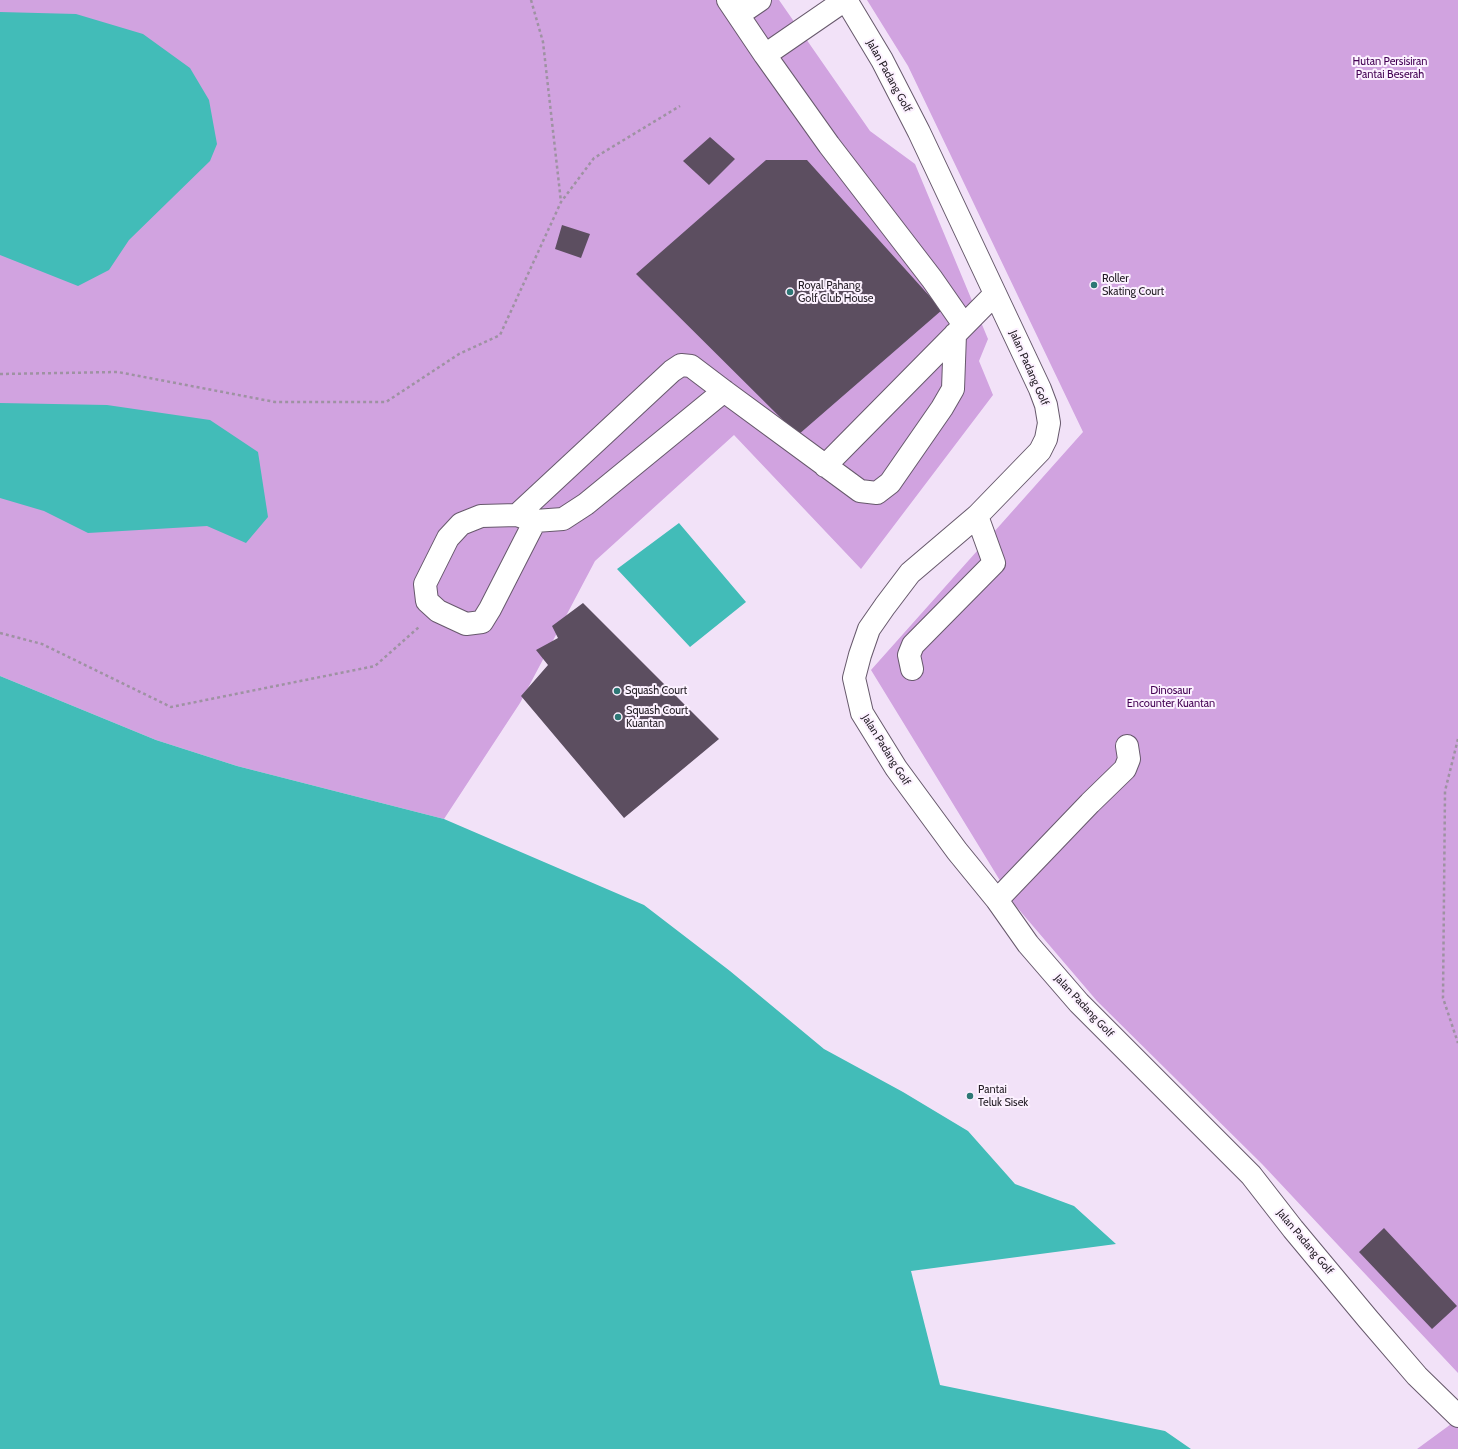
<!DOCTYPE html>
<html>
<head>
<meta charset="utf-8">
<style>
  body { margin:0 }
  canvas { display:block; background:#f2e2f8 }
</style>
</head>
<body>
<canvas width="1458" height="1449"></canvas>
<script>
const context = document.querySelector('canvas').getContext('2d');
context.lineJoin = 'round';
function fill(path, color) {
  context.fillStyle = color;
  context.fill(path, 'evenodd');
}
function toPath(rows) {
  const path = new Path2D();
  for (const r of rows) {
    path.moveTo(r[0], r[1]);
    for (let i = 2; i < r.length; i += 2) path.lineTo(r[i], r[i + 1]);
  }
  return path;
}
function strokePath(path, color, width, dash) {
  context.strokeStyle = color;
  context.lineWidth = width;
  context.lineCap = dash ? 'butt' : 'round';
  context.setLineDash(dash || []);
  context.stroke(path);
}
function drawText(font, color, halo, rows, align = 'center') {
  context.font = font + ' Cabin,sans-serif';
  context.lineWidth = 4;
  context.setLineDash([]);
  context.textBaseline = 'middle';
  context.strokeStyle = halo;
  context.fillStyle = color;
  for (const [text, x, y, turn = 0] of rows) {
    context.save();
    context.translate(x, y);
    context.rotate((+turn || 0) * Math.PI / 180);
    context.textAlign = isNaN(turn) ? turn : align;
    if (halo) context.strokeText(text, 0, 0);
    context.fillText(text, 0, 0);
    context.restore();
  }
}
fill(toPath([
  [0,0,779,0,870,131,915,164,988,339,979,361,993,395,861,569,734,435,595,561,520,703,444,819,237,766,156,740,0,676],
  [867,0,1458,0,1458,1373,1262,1164,1097,1001,1015,905,871,670,1083,432,908,66],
  [1458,1419,1458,1449,1417,1449]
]), '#d1a3e0');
fill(toPath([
  [0,12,76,14,143,34,190,68,209,100,217,144,210,161,129,240,109,270,78,286,0,255],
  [0,403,107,405,210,420,258,452,268,517,246,543,207,526,88,533,44,511,0,498],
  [679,523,746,602,690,647,617,569],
  [0,676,156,740,237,766,444,819,644,905,730,971,824,1049,903,1092,968,1131,1015,1184,1074,1206,1116,1244,911,1271,940,1385,1165,1431,1191,1449,0,1449]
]), '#42bcb8');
fill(toPath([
  [710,137,735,159,709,185,683,161],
  [766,160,807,160,942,310,798,435,636,274],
  [562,225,590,234,581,258,555,249],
  [583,603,719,739,624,818,521,696,548,665,536,650,558,638,552,626],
  [1384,1228,1457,1306,1432,1329,1359,1252]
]), '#5c4e60');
const minor = toPath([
  [728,0,765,55,829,145,932,279,964,325],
  [846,0,882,60,919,132,1040,389,1046,405,1049,423,1046,439,1040,451,977,516,910,573,885,606,869,629,860,655,854,678,862,713,896,768,957,851,997,900,1028,944,1079,1003,1251,1175,1293,1229,1368,1319,1417,1376,1458,1416],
  [738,15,760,0],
  [765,55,845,0],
  [825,466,995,294],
  [517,515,672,371,681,365,691,366,724,391,860,491,877,493,890,483,942,408,953,389,955,334],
  [535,521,490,609,482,622,466,624,438,611,427,601,425,584,448,538,461,524,481,516,517,515,535,521,563,519,586,504,724,391],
  [912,669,909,655,913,645,994,563,977,516],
  [997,900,1090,803,1125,769,1129,759,1127,746]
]);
strokePath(minor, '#67596c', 24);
strokePath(toPath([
  [531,0,543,42,561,202],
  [0,374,118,372,275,402,386,402,459,354,500,335,561,202,594,158,680,106],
  [0,633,42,644,171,707,375,666,419,627],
  [1458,739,1445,791,1443,998,1458,1043]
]), '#9e92a2', 2.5, [3, 3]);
strokePath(minor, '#fff', 22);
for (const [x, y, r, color] of [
  [1094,285,4,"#2d7775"],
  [790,292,4,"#2d7775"],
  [617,691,4,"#2d7775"],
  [618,717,4,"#2d7775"],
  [970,1096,4,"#2d7775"]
]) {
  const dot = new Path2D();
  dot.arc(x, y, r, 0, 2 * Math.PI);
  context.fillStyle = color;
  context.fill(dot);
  strokePath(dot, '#fcf1ff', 1.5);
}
drawText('11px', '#440254', '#fcf1ff', [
  ["Hutan Persisiran",1390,62],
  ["Pantai Beserah",1390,75],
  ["Dinosaur",1171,691],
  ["Encounter Kuantan",1171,704]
]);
drawText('11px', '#221c24', '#fcf1ff', [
  ["Jalan Padang Golf",889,76,61],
  ["Jalan Padang Golf",1029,368,66],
  ["Jalan Padang Golf",886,750,58],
  ["Jalan Padang Golf",1084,1006,47],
  ["Jalan Padang Golf",1305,1242,50]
]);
drawText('11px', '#221c24', '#fcf1ff', [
  ["Roller",1102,279],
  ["Skating Court",1102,292],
  ["Royal Pahang",798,286],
  ["Golf Club House",798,299],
  ["Squash Court",625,691],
  ["Squash Court",626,711],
  ["Kuantan",626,724],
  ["Pantai",978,1090],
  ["Teluk Sisek",978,1103]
], 'left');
</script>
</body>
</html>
